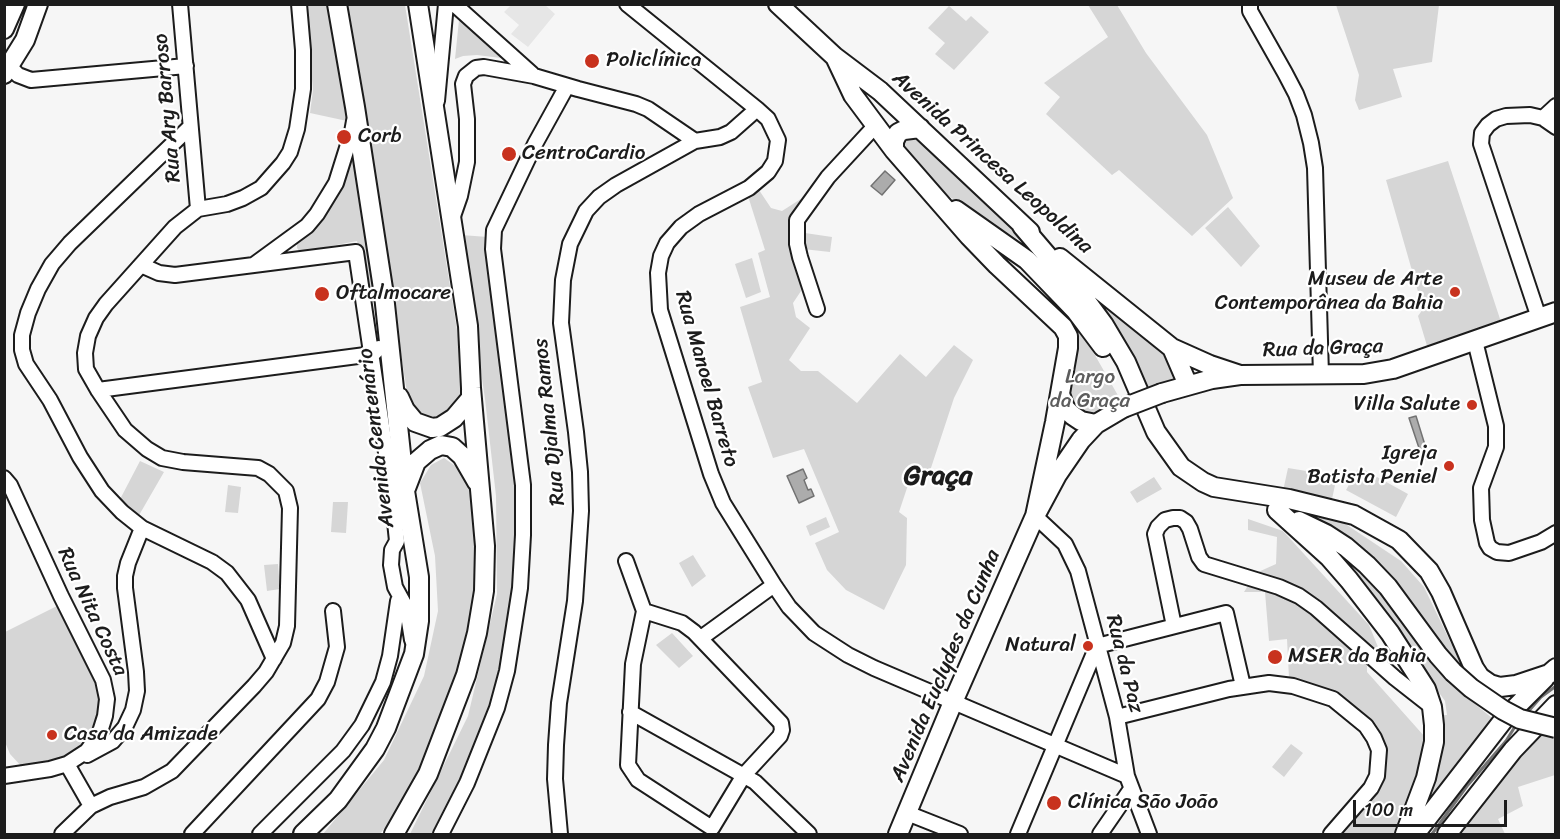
<!DOCTYPE html>
<html>
<head>
<meta charset="utf-8">
<style>
  body { margin:0 }
  #map { position:relative; width:1560px; height:839px; overflow:hidden; background:#f6f6f6; font-family:Sriracha,sans-serif }
  canvas { display:block }
  .frame { position:absolute; inset:0; border:6px solid #1c1c1c; pointer-events:none }
  .scale { position:absolute; left:1353px; top:800px; width:154px; height:27px; box-sizing:border-box; border:3px solid #1c1c1c; border-top:0; padding-left:8px; font-size:18px; line-height:21px; white-space:nowrap; color:#1c1c1c; -webkit-text-stroke:4px #fff; paint-order:stroke }
</style>
</head>
<body>
<div id="map">
<canvas width="1560" height="839"></canvas>
<div class="frame"></div>
<div class="scale">100 m</div>
</div>
<script>
const context = document.querySelector('canvas').getContext('2d');
context.lineJoin = 'round';
function fill(path, color) {
  context.fillStyle = color;
  context.fill(path, 'evenodd');
}
function toPath(rows) {
  const path = new Path2D();
  for (const r of rows) {
    path.moveTo(r[0], r[1]);
    for (let i = 2; i < r.length; i += 2) path.lineTo(r[i], r[i + 1]);
  }
  return path;
}
function strokePath(path, color, width, dash) {
  context.strokeStyle = color;
  context.lineWidth = width;
  context.lineCap = dash ? 'butt' : 'round';
  context.setLineDash(dash || []);
  context.stroke(path);
}
function drawText(font, color, halo, rows, align = 'center') {
  context.font = font + ' Sriracha,sans-serif';
  context.lineWidth = 4.5;
  context.setLineDash([]);
  context.textBaseline = 'middle';
  context.strokeStyle = halo;
  context.fillStyle = color;
  for (const [text, x, y, turn = 0] of rows) {
    context.save();
    context.translate(x, y);
    context.rotate((+turn || 0) * Math.PI / 180);
    context.textAlign = isNaN(turn) ? turn : align;
    if (halo) context.strokeText(text, 0, 0);
    context.fillText(text, 0, 0);
    context.restore();
  }
}
fill(toPath([
  [544,4,555,14,528,47,511,34,519,25,504,12,511,5]
]), '#e6e6e6');
fill(toPath([
  [305,5,334,5,351,106,347,121,310,113,313,90],
  [346,5,405,5,466,386,461,405,436,422,423,417,408,399],
  [1088,5,1117,5,1146,53,1207,135,1233,198,1192,236,1119,170,1112,175,1046,114,1060,97,1044,83,1108,37],
  [1336,5,1439,5,1432,62,1393,69,1402,97,1359,110,1355,100,1359,75],
  [949,6,966,21,971,16,989,32,954,70,935,54,945,43,928,28],
  [459,20,509,59,477,55,463,56,455,59],
  [917,136,923,139,1027,245,934,187,901,147,906,140],
  [356,144,380,294,368,296,357,241,300,252,297,248,297,241,330,209,344,182],
  [1448,161,1501,322,1428,349,1418,316,1423,309,1386,180],
  [759,190,771,208,782,211,807,195,791,232,801,291,793,303,796,317,810,328,789,360,801,371,818,371,857,403,900,354,926,377,954,345,973,360,954,398,927,480,911,476,899,512,907,518,906,565,884,610,846,590,827,570,815,543,839,532,804,449,773,458,748,387,762,382,740,307,770,297,758,253,765,250,748,196],
  [1228,207,1260,246,1241,267,1205,228],
  [805,233,832,237,830,252,803,249],
  [461,235,488,237,490,280,517,488,515,593,503,671,476,751,435,834,410,834,468,716,497,594,496,496,485,399],
  [752,258,761,292,746,298,735,264],
  [1072,273,1167,350,1181,380,1144,393],
  [1066,316,1092,350,1124,406,1087,417,1078,412,1069,397,1060,321],
  [444,458,461,470,469,490,474,522,475,585,470,627,448,708,422,767,399,810,380,834,323,834,384,760,424,676,438,611,435,556,420,483,431,465],
  [140,461,164,472,138,517,117,505],
  [1359,467,1408,494,1396,517,1346,490],
  [1288,468,1337,476,1332,499,1283,491],
  [1154,477,1162,489,1137,503,1130,492],
  [228,485,241,487,238,513,225,512],
  [333,502,348,502,346,533,331,532],
  [1298,507,1338,519,1401,561,1424,587,1460,662,1454,662,1345,538,1296,513],
  [826,517,830,527,810,536,806,526],
  [1248,519,1283,531,1369,625,1378,647,1367,664,1367,672,1425,737,1443,715,1447,715,1445,701,1347,564,1352,558,1394,599,1459,691,1492,718,1469,758,1424,808,1433,793,1405,816,1398,834,1336,834,1385,754,1336,695,1308,682,1289,678,1287,639,1269,641,1265,592,1244,592,1256,573,1276,564,1277,537,1248,530],
  [693,555,706,576,692,587,679,563],
  [278,564,280,589,267,591,264,565],
  [57,606,97,687,100,711,92,735,75,752,47,764,22,767,10,754,5,742,5,632],
  [672,633,693,656,679,668,656,645],
  [1539,734,1555,737,1555,775,1518,787,1523,806,1498,819,1505,834,1455,834,1485,795],
  [1291,744,1303,753,1284,777,1272,767]
]), '#d6d6d6');
const water = toPath([
  [885,171,895,180,882,195,871,186,885,171],
  [1416,416,1429,458,1423,460,1409,418,1416,416],
  [803,469,807,478,804,480,808,490,811,489,814,496,799,503,787,476,803,469]
]);
fill(water, '#acacac');
strokePath(water, '#727272', 1.5);
strokePath(toPath([
  [1526,714,1541,697,1556,686],
  [1432,834,1467,786,1506,741,1516,725]
]), '#727272', 3);
const minor = toPath([
  [180,4,198,209],
  [454,4,532,74],
  [627,4,757,109,768,119,778,140,775,161,768,172,749,188,699,214,681,227,667,243,661,256,658,273,660,310,711,474,723,503,774,585,789,607,814,633,848,655,874,668,1127,776],
  [1250,4,1250,11,1285,73,1296,94,1304,115,1311,143,1315,168,1321,375],
  [10,67,18,75,31,80,186,66],
  [437,101,446,4],
  [1543,118,1556,106],
  [190,127,70,243,52,264,38,289,28,313,22,335,22,350,26,364,50,400,80,457,102,491,122,512,142,528,212,562,227,573,248,600,274,659],
  [452,219,460,196,467,162,467,119,463,84,466,76,476,68,484,67,534,76,578,89,636,104,648,109,695,141],
  [255,264,307,226,317,214,336,183,352,132,354,121],
  [141,265,159,273,175,275,356,252,392,493,397,541,392,550,391,565,395,587,407,609,412,640],
  [817,309,800,257,797,244,797,220,828,177,876,125],
  [1539,318,1481,144,1482,133,1488,125,1496,119,1506,116,1530,115,1543,118,1556,127],
  [1475,341,1496,426,1496,447,1481,488,1482,520,1487,543,1490,548,1497,552,1509,553,1541,542,1556,533],
  [98,390,373,354,379,348],
  [4,478,10,485,61,596,103,680,107,699,105,716,99,735,87,751,67,764,50,769,4,776],
  [1035,516,1065,544,1078,571,1117,717,1127,776,1149,834],
  [626,561,644,611],
  [644,611,682,623,694,632,781,723,782,730,780,736,744,775,712,828,638,780,628,765,633,664,644,611],
  [1174,626,1155,534,1158,527,1165,520,1173,518,1180,518,1186,522,1190,529,1199,557,1204,564,1279,587,1299,596,1316,608,1395,678,1432,707],
  [701,638,774,585],
  [630,712,755,782,809,834],
  [1117,717,1229,689,1269,683,1293,686,1333,699,1366,726,1374,738,1379,750,1377,776,1371,788,1331,834],
  [87,755,113,741,125,727,133,710,137,691,136,672,125,588,125,576,128,563,142,528],
  [67,764,91,806],
  [907,813,960,834],
  [62,834,91,806,110,797,144,787,172,771,254,686,266,672,283,643,287,626,290,508,286,491,269,474,258,468,183,462,162,458,147,449,125,430,98,390,86,369,85,353,88,336,96,318,106,304,175,227,198,209,227,204,243,198,261,188,283,163,290,152,297,129,303,89,303,50,299,4],
  [192,834,318,699,327,682,337,647,333,611],
  [260,834,343,751,362,725,383,682,390,656,398,601,401,598],
  [441,834,467,783,497,708,507,671,520,588,523,535,523,485,493,249,494,230,535,144,567,86],
  [560,834,555,779,556,745,559,703,575,601,581,511,580,472,576,432,561,323,563,280,570,244,586,211,599,197,616,185,695,141,720,137,731,132,757,109],
  [1018,834,1097,646,1226,613,1243,686],
  [1100,834,1131,789]
]);
const major = toPath([
  [778,4,835,57,880,91,1030,232],
  [4,29,15,4],
  [836,59,853,95,894,150,969,236,997,265,1063,327,1068,336,1068,348,1055,422,1035,516],
  [4,74,25,40,38,4],
  [894,150,894,141,898,133,904,130,920,128],
  [956,210,1027,260,1076,311,1103,347],
  [1022,226,1087,302,1104,325,1126,362,1156,432,1181,467,1203,482,1214,487,1289,499,1354,515,1399,540,1429,571,1441,592,1474,668,1480,677,1490,684,1500,687,1516,685,1549,674,1556,668],
  [1060,258,1172,348,1210,365,1240,375],
  [1172,348,1188,385],
  [1162,393,1212,379,1240,375,1364,374,1393,369,1556,312],
  [1060,394,1065,408,1072,415,1081,421,1096,424],
  [399,397,405,410,415,422,432,428,440,427,454,418,471,398,471,390],
  [406,488,416,462,430,450,441,445,452,447,462,456,477,482],
  [1277,510,1329,557,1349,580,1390,633,1426,689,1432,707,1434,725,1434,742,1426,778,1405,834],
  [1299,521,1326,534,1346,547,1367,565,1388,587,1438,655,1453,672],
  [303,834,338,800,375,749,386,728,414,654,419,621,419,577,405,491,384,295,355,107,337,4],
  [394,834,428,774,466,675,477,633,484,591,485,546,471,388,468,326,418,4],
  [898,834,953,702,1035,516,1057,475,1081,440,1096,424,1123,408],
  [1415,834,1505,718,1545,678],
  [1447,834,1513,750,1556,705]
]);
strokePath(minor, '#1c1c1c', 18);
strokePath(major, '#1c1c1c', 22);
strokePath(minor, '#fff', 14);
strokePath(major, '#fff', 18);
const majorBridge = toPath([
  [1123,408,1162,393],
  [1453,672,1471,688,1503,710,1520,719,1556,728]
]);
strokePath(majorBridge, '#1c1c1c', 22, []);
strokePath(majorBridge, '#fff', 18);
for (const [x, y, r, color] of [
  [592,61,8,"#c8321e"],
  [344,137,8,"#c8321e"],
  [509,154,8,"#c8321e"],
  [1455,292,6,"#c8321e"],
  [322,294,8,"#c8321e"],
  [1472,405,6,"#c8321e"],
  [1449,466,6,"#c8321e"],
  [1088,646,6,"#c8321e"],
  [1275,657,8,"#c8321e"],
  [52,735,6,"#c8321e"],
  [1054,803,8,"#c8321e"]
]) {
  const dot = new Path2D();
  dot.arc(x, y, r, 0, 2 * Math.PI);
  context.fillStyle = color;
  context.fill(dot);
  strokePath(dot, '#fff', 2);
}
drawText('21px', '#1c1c1c', '#fff', [
  ["Policlínica",606,61],
  ["Corb",358,137],
  ["CentroCardio",522,154],
  ["Museu de Arte",1443,280,"right"],
  ["Contemporânea da Bahia",1443,304,"right"],
  ["Oftalmocare",336,294],
  ["Villa Salute",1460,405,"right"],
  ["Igreja",1437,454,"right"],
  ["Batista Peniel",1437,478,"right"],
  ["Natural",1076,646,"right"],
  ["MSER da Bahia",1288,657],
  ["Casa da Amizade",64,735],
  ["Clínica São João",1068,803]
], 'left');
drawText('21px', '#1c1c1c', '#fff', [
  ["Rua Ary Barroso",168,108,-95],
  ["Avenida Princesa Leopoldina",992,163,42],
  ["Rua da Graça",1323,349,-2],
  ["Rua Manoel Barreto",706,379,74],
  ["Rua Djalma Ramos",550,422,-96],
  ["Avenida Centenário",377,438,-97],
  ["Rua Nita Costa",92,612,65],
  ["Rua da Paz",1124,664,76],
  ["Avenida Euclydes da Cunha",946,666,-67]
]);
drawText('21px', '#5d5d5d', '#fff', [
  ["Largo",1090,378],
  ["da Graça",1090,402]
]);
drawText('bold 27px', '#1c1c1c', '#fff', [
  ["Graça",938,477]
]);
</script>
</body>
</html>
